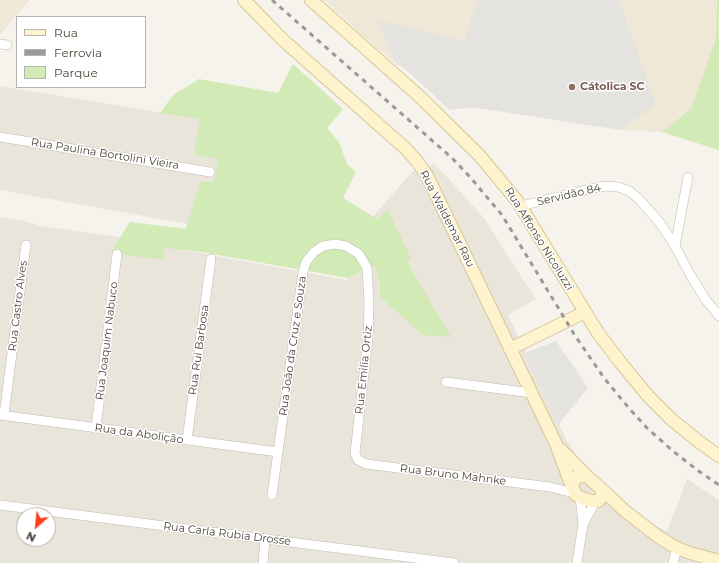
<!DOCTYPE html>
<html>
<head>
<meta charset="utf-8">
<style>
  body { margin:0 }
  #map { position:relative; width:719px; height:563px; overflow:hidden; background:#f6f3ec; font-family:Montserrat,sans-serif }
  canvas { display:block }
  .legend { position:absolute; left:16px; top:16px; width:130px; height:72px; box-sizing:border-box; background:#fff; border:1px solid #b7b4b0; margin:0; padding:5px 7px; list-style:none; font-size:12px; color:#4b4439 }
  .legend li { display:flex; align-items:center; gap:8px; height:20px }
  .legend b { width:20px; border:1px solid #b7b4b0 }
  .north { position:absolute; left:16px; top:507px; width:40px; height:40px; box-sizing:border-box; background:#fff; border:1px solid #b7b4b0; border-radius:50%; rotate:207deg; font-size:11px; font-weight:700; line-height:16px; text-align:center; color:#4b4439 }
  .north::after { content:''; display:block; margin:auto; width:14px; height:18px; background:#fc3f1d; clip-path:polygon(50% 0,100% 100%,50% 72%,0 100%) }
</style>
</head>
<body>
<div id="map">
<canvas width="719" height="563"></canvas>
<ul class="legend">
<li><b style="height:5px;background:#fff3cd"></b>Rua</li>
<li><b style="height:5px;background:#9a9a9a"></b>Ferrovia</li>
<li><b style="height:11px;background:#d2eab5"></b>Parque</li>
</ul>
<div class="north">N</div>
</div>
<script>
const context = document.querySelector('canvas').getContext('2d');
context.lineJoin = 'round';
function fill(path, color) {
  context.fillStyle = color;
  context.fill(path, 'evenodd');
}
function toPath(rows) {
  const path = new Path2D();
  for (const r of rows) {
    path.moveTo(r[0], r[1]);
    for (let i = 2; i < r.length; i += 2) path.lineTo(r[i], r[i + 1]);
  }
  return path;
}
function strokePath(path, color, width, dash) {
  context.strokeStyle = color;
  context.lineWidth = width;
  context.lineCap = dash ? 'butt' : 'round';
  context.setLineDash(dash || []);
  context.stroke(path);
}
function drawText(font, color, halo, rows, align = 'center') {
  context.font = font + ' Montserrat,sans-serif';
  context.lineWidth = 3;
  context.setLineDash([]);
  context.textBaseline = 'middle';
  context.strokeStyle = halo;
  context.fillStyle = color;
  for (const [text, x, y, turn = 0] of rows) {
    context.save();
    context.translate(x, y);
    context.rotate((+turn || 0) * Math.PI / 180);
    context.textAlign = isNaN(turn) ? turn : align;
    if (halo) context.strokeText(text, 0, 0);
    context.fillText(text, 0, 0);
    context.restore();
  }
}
fill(toPath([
  [0,86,200,119,343,252,0,190],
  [434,163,485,219,507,255,536,299,508,315,567,441,588,472,615,497,650,522,667,532,687,479,719,500,719,563,0,563,0,217,24,221,41,226,119,237,129,241,195,252,347,280,350,243,412,172],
  [24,515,48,515,48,539,24,539]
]), '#eae5da');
fill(toPath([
  [0,0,30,0,1,33,0,32],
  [324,0,719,0,719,150,662,132,621,130,472,107,450,110,403,67,396,64,362,35]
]), '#efe8d6');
fill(toPath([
  [717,0,719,0,719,150,662,132,691,109,716,39],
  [293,64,343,109,327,128,339,142,347,164,356,172,343,198,377,219,388,210,411,258,407,262,451,337,423,335,380,297,380,282,374,265,348,278,195,251,164,248,163,260,110,253,130,222,186,229,200,182,214,182,218,159,194,155,200,119,160,113,173,95,199,79,278,93]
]), '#d2eab5');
fill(toPath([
  [477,0,619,0,656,104,621,130,472,107,450,110,403,67,396,64,377,20,464,41],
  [556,341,588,388,559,424,525,353]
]), '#e5e3e0');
const street = toPath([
  [0,44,7,45],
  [0,137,210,172],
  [521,206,594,188,607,186,618,187,629,191,638,198,660,223,675,246,691,276,706,300,719,316],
  [675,246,688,177],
  [446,382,532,393],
  [0,415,278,452],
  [4,415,26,245],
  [96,428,117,254],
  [187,440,211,259],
  [272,495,303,272,306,262,314,252,323,246,335,244,346,246,359,254,367,268,369,303,368,338,355,453,358,460,366,464,550,487,574,493],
  [0,505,454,563],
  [583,524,595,502],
  [263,563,265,538],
  [577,563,583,524,580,497],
  [673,563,677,548]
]);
const secondary = toPath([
  [244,0,283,40,405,148,416,160,426,174,433,188,556,444,572,487],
  [311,0,419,96,480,156,518,202,598,333,620,362,648,396,671,419,698,441,719,456],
  [510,349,585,312],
  [560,449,589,478],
  [602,490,602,496,600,499,598,501,592,501,584,499,576,495,572,487,574,481,577,477,584,476,589,478,607,494,625,511,660,538,677,548,690,553,719,561]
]);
strokePath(street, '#c2bbae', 10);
strokePath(secondary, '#d6c79b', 14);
strokePath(street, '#fff', 9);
strokePath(secondary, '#fff3cd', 12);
strokePath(toPath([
  [272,0,452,158,470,177,502,215,574,334,604,378,628,407,647,428,674,452,700,472,719,485]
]), '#9a9a9a', 3, [5, 5]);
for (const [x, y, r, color] of [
  [572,87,4,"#8d6e63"]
]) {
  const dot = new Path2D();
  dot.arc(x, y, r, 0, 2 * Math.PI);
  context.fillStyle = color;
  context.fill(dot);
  strokePath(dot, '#fff', 1.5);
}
drawText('bold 11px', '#785e54', '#fff', [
  ["Cátolica SC",580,87]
], 'left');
drawText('11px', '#4b4439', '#fff', [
  ["Rua Paulina Bortolini Vieira",105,154,9],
  ["Servidão 84",569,195,-13],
  ["Rua Waldemar Rau",447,219,63],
  ["Rua Affonso Nicoluzzi",539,239,58],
  ["Rua Castro Alves",18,306,-83],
  ["Rua Joaquim Nabuco",107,341,-83],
  ["Rua João da Cruz e Souza",293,346,-82],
  ["Rua Rui Barbosa",199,350,-82],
  ["Rua Emilia Ortiz",364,370,-84],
  ["Rua da Abolição",139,434,8],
  ["Rua Bruno Mahnke",453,475,7],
  ["Rua Carla Rubia Drosse",227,534,7]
]);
</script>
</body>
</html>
